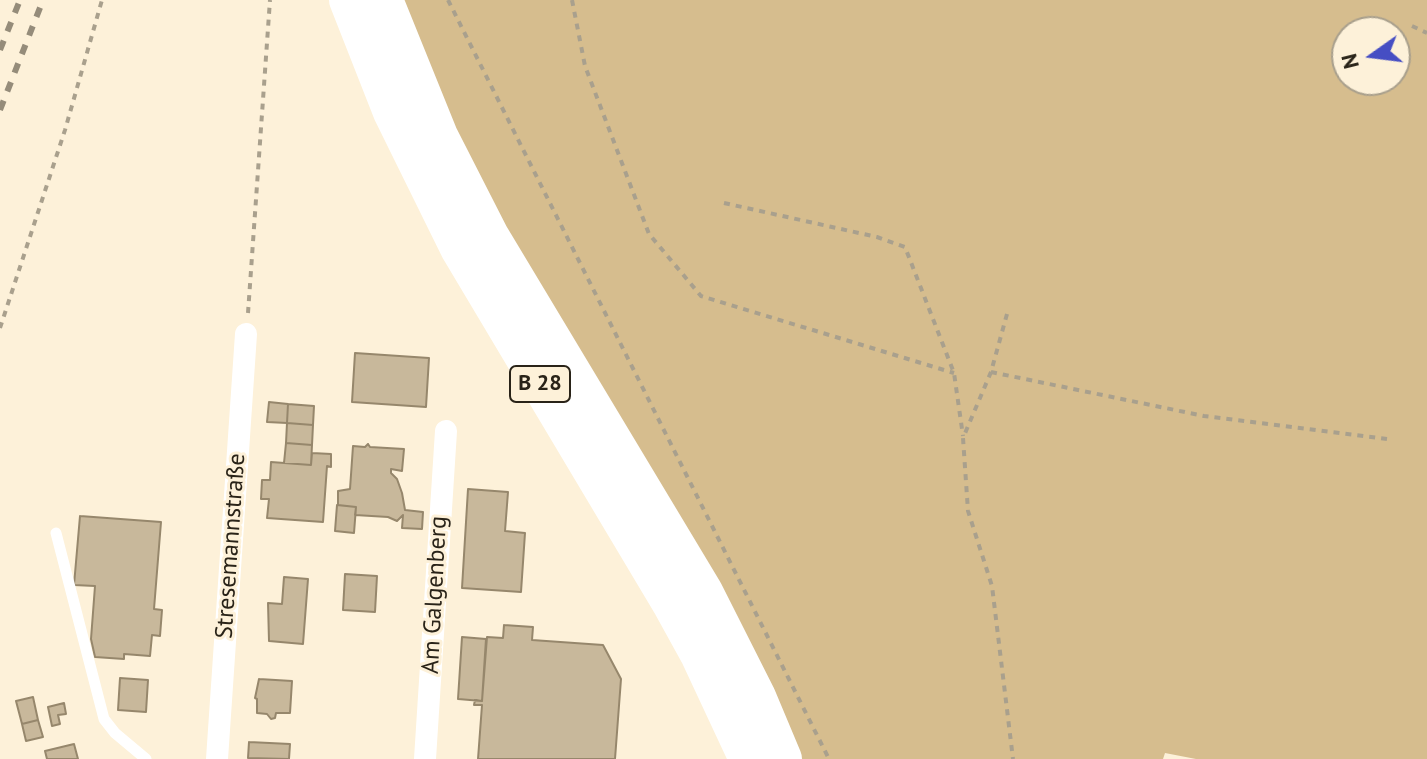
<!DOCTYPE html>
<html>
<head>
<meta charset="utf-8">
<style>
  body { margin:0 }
  #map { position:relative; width:1427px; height:759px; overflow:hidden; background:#fdf1d9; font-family:"PT Sans",sans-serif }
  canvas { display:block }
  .north { position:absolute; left:1331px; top:16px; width:80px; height:80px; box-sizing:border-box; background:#fdf1d9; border:2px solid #a89f8c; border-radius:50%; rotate:256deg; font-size:22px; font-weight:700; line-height:32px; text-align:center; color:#292318 }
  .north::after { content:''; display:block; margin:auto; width:28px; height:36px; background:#464ec3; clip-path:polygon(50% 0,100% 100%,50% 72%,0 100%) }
</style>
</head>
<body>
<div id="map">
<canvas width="1427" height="759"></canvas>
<div class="north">N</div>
</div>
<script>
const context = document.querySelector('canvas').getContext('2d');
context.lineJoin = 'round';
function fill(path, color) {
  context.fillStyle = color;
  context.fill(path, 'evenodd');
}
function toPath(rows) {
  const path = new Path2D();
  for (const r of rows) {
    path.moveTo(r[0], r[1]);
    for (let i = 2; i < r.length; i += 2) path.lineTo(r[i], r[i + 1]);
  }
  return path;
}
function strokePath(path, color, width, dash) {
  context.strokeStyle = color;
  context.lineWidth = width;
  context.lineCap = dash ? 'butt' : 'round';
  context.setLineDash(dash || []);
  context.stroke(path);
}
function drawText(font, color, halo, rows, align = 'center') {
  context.font = font + ' "PT Sans",sans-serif';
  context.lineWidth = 6;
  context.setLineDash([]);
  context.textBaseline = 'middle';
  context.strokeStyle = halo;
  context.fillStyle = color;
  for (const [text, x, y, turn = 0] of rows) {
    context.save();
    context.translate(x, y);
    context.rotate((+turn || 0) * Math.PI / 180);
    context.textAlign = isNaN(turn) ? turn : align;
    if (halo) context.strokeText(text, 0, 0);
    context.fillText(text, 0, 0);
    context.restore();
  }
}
fill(toPath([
  [398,0,1427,0,1427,759,1196,759,1165,753,1163,759,799,759,501,230],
  [1347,32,1395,32,1395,80,1347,80]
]), '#d6bd8e');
const building = toPath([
  [355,353,429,358,426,407,352,402,355,353],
  [269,402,288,404,287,423,267,422,269,402],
  [288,404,314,406,313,425,287,423,288,404],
  [287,423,313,425,312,445,286,443,287,423],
  [286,443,312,445,311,465,284,463,286,443],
  [368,444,370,447,404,449,402,471,391,469,391,473,397,479,402,493,405,510,423,512,422,529,402,528,403,515,397,521,388,517,355,515,356,507,338,505,338,491,350,489,353,446,365,447,368,444],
  [312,453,331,454,331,467,327,466,323,522,267,518,269,499,261,499,262,480,270,480,271,462,311,465,312,453],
  [468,489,508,492,505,531,525,533,521,592,462,588,468,489],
  [337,505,356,507,354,533,335,531,337,505],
  [80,516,161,522,154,609,162,610,160,636,152,635,150,656,124,654,124,659,95,657,91,639,95,586,74,585,80,516],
  [345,574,377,576,375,612,343,610,345,574],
  [284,577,308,579,303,644,269,641,268,603,282,604,284,577],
  [504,625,533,627,532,640,603,645,621,679,615,759,478,759,482,705,474,705,475,700,482,701,487,637,503,638,504,625],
  [462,637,486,639,482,701,458,699,462,637],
  [120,678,148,680,146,712,118,710,120,678],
  [259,679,292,681,290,713,276,713,275,718,271,719,267,714,257,713,257,699,255,698,259,679],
  [33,697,38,720,22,724,16,701,33,697],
  [64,703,66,714,58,715,60,724,52,726,48,707,64,703],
  [38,720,43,737,26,741,22,724,38,720],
  [249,742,290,744,289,759,248,758,249,742],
  [74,744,78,759,47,759,45,751,74,744]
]);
fill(building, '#c8b89b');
strokePath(building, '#96876c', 2);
strokePath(toPath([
  [448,0,829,759],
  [572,0,585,66,649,234,701,296,954,373],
  [1412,26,1427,33],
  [724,203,877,237,905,247,954,373,963,436],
  [248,313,270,0],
  [1007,314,991,372,963,438,968,511,992,586,1013,759],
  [0,328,65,130,102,0],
  [991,372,1204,416,1387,439]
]), '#a9a08d', 4, [6, 6]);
strokePath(toPath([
  [56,533,104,719,115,733,146,759]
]), '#fff', 11);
strokePath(toPath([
  [217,759,246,334],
  [425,759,446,431]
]), '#fff', 22);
strokePath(toPath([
  [349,0,393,112,460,248,673,605,700,654,749,759],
  [383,0,438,136,489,236,703,592,756,697,782,759]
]), '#fff', 40);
strokePath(toPath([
  [0,50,20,0],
  [0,110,43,0]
]), '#958c7a', 6, [10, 10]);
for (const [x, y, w] of [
  [540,384,60]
]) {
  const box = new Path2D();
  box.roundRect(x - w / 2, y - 18, w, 36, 6);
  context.fillStyle = '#fdf1d9';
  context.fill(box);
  strokePath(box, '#292318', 2);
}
drawText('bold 22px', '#292318', null, [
  ["B 28",540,384]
]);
drawText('24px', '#292318', '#fdf1d9', [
  ["Stresemannstraße",231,546,-86],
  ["Am Galgenberg",435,595,-87]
]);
</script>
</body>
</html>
